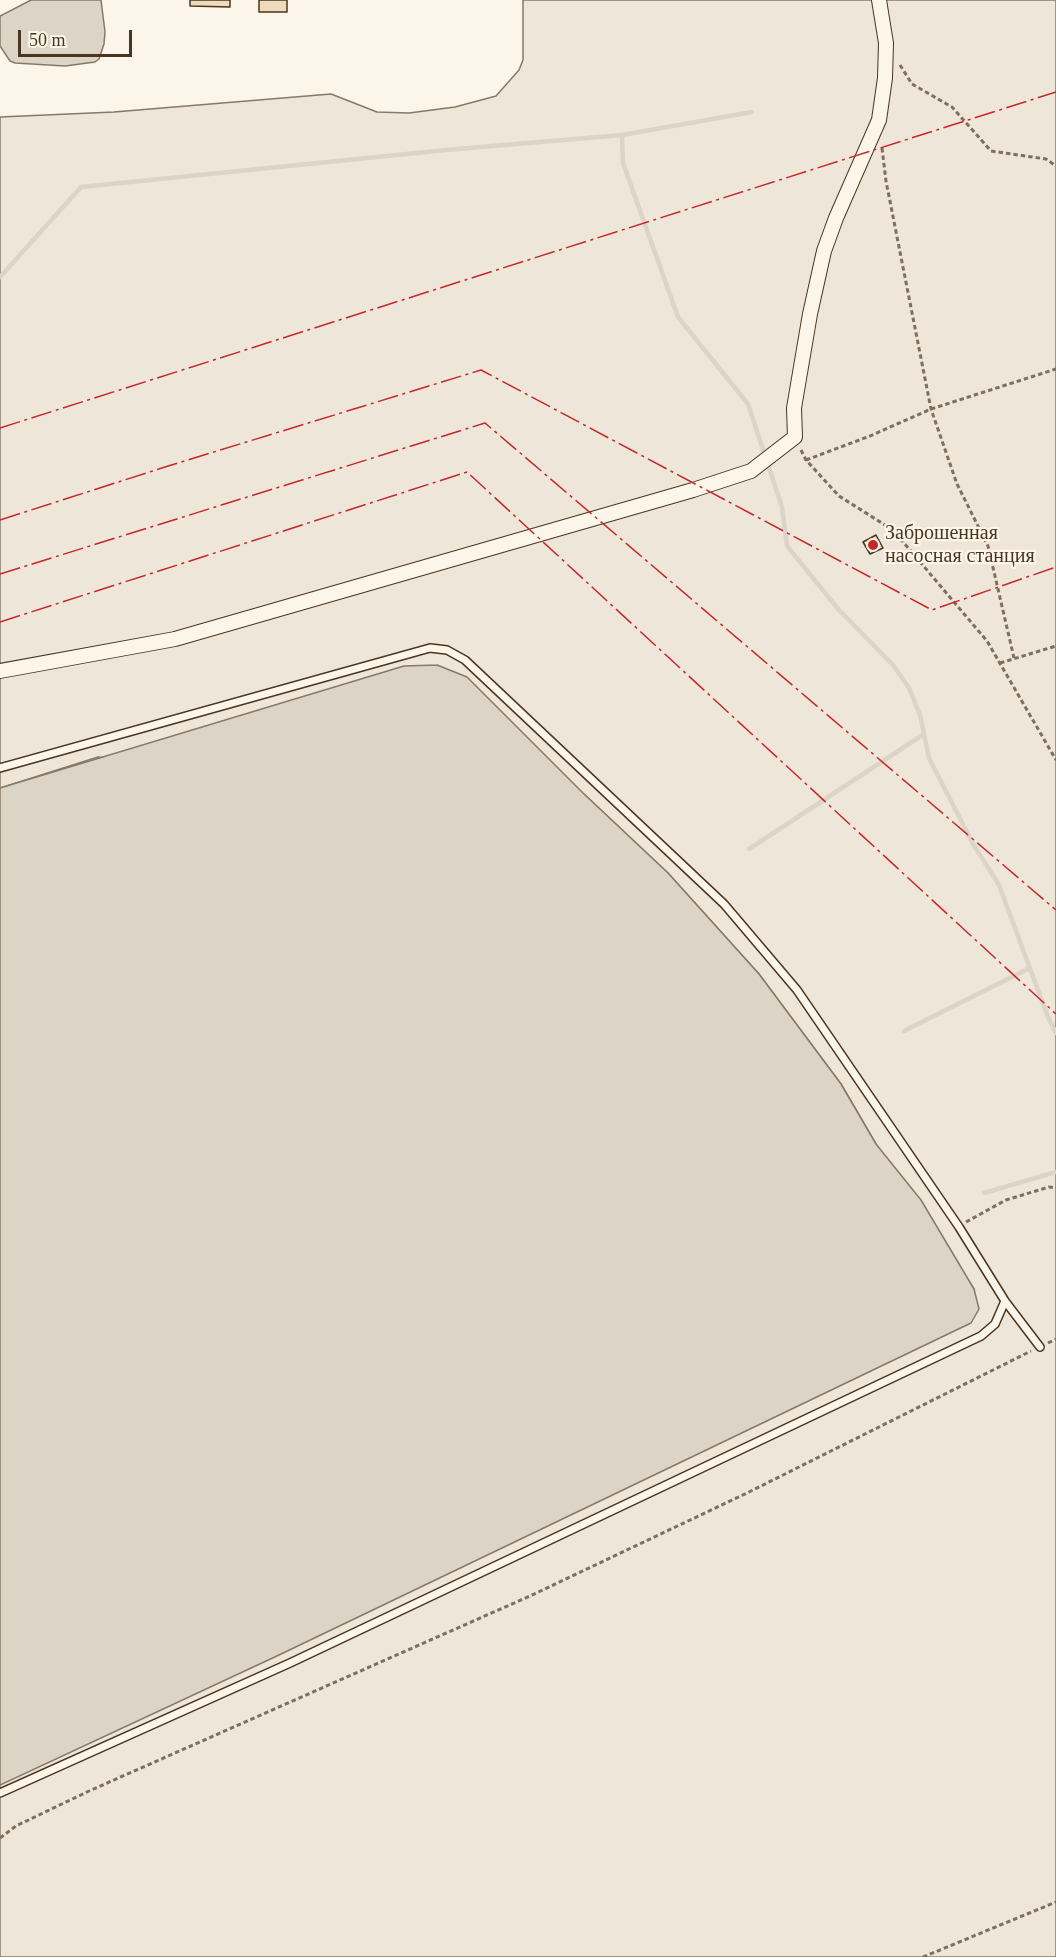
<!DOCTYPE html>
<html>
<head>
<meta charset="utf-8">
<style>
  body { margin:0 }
  #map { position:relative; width:1056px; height:1957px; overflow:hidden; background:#fbf6e9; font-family:"Times New Roman",serif }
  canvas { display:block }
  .scale { position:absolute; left:18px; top:30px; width:114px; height:27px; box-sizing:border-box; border:3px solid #4a3520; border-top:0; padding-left:8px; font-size:18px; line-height:21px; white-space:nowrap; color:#4a3520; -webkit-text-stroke:4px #fbf6e9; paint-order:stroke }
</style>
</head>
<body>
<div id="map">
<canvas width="1056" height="1957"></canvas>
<div class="scale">50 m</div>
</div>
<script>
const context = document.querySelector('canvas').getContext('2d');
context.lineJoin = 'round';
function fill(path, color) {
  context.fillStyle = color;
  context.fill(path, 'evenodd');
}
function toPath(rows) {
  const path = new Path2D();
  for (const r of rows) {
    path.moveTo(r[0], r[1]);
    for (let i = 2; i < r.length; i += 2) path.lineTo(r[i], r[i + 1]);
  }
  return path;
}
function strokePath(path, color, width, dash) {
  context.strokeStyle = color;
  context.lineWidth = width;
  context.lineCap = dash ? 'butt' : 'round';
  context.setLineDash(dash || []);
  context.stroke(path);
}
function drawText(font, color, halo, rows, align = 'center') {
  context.font = font + ' "Times New Roman",serif';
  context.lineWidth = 4.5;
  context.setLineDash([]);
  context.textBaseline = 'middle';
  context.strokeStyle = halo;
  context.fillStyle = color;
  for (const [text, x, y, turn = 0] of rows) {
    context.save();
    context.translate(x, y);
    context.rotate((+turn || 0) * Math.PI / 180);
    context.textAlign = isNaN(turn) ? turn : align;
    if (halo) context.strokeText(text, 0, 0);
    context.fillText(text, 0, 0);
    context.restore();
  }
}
const green = toPath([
  [523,0,1056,0,1056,1957,0,1957,0,1771,974,1289,876,1144,841,1084,759,974,668,873,584,794,98,757,0,788,0,117,114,112,331,94,377,112,409,113,455,107,496,96,519,70,523,60,523,0]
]);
fill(green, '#ede6d9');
strokePath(green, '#887966', 1.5);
const water = toPath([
  [31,0,101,0,105,32,104,44,99,59,95,62,65,66,15,63,10,61,0,46,0,16,31,0],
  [437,665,467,677,584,794,668,873,759,974,841,1084,876,1144,921,1200,974,1289,979,1309,971,1323,279,1655,0,1785,0,788,404,666,437,665]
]);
fill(water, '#dcd4c6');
strokePath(water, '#887966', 1.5);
strokePath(toPath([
  [752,112,622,135,623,163,678,317,748,404,782,507,787,546,839,610,893,665,909,688,920,715,929,758,973,844,999,885,1048,1017,1056,1033],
  [0,277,81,187,446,150,622,135],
  [749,849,924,734],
  [904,1031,1030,968],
  [984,1193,1056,1172]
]), '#dcd4c6', 4.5);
const building = toPath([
  [190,0,230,0,230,7,190,6,190,0],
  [259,0,287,0,287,12,259,12,259,0],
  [876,535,883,548,870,554,863,542,876,535]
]);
fill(building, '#ecdcbc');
strokePath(building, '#4a3520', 1.5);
const lane = toPath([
  [0,768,430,648,447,650,465,660,724,904,797,990,959,1227,1005,1301,1040,1347],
  [0,1793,290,1663,981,1336,995,1324,1005,1301]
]);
const street = toPath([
  [0,671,175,639,693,490,751,471,795,437,794,408,810,314,824,251,836,218,879,120,885,78,886,43,879,0]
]);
strokePath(lane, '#4a3520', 10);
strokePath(street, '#4a3520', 16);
strokePath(toPath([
  [900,65,912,84,952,107,991,151,1046,159,1056,166],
  [882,148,886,181,931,409,957,484,988,546,1014,658],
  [801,450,806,460,839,496,893,530,987,641,1056,760],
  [806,460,870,436,931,409,1056,369],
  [1000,663,1056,646],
  [966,1222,1006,1200,1049,1187,1056,1188],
  [1048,1343,1056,1339],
  [0,1838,16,1826,89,1791,530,1596,747,1493,1031,1351],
  [923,1957,1056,1902]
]), '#7f6f5c', 3, [4.5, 3]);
strokePath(lane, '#fbf6e9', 7);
strokePath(street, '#fbf6e9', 14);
strokePath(toPath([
  [0,428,1056,92],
  [0,520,165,467,481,370,932,610,1056,567],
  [0,574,485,423,1056,910],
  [0,622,467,472,1056,1014]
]), '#c62828', 1.5, [21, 4.5, 3, 4.5]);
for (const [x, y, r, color] of [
  [873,545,6,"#c62828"]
]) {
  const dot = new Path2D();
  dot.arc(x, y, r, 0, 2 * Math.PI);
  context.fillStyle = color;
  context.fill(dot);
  strokePath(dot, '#fbf6e9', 2);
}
drawText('20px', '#4a3520', '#fbf6e9', [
  ["Заброшенная",885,534],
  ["насосная станция",885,557]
], 'left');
</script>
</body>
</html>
